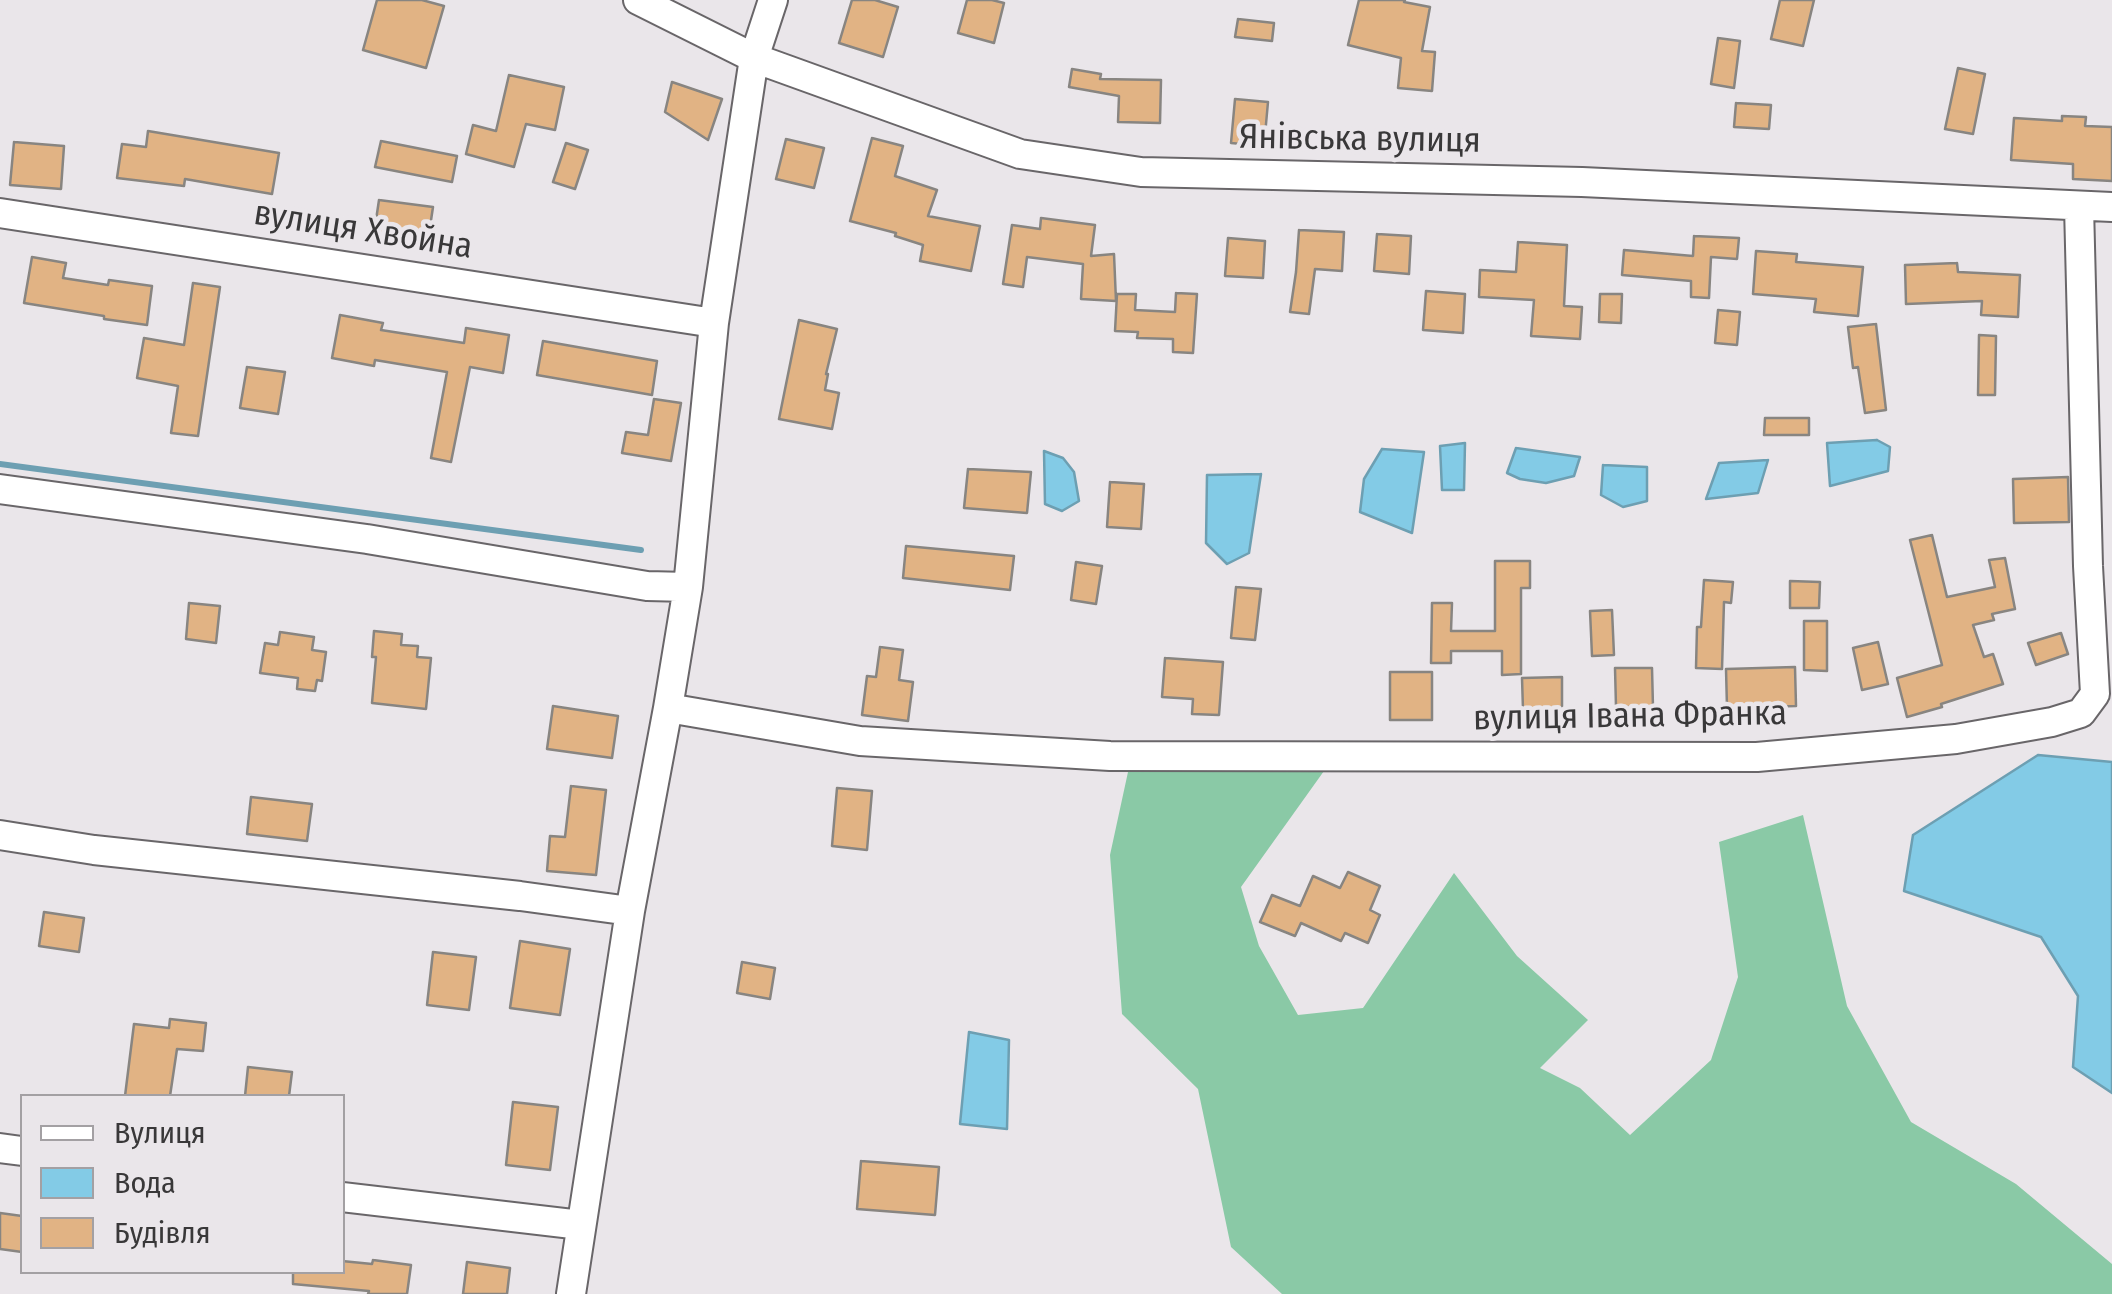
<!DOCTYPE html>
<html>
<head>
<meta charset="utf-8">
<style>
  body { margin:0 }
  #map { position:relative; width:2112px; height:1294px; overflow:hidden; background:#eae6ea; font-family:"Fira Sans Condensed",sans-serif }
  canvas { display:block }
  .legend { position:absolute; left:20px; top:1094px; width:325px; height:180px; box-sizing:border-box; background:#eae6ea; border:2px solid #a3a0a3; margin:0; padding:12px 18px; list-style:none; font-size:30px; color:#393839 }
  .legend li { display:flex; align-items:center; gap:20px; height:50px }
  .legend b { width:50px; border:2px solid #a3a0a3 }
</style>
</head>
<body>
<div id="map">
<canvas width="2112" height="1294"></canvas>
<ul class="legend">
<li><b style="height:12px;background:#fff"></b>Вулиця</li>
<li><b style="height:28px;background:#83cbe6"></b>Вода</li>
<li><b style="height:28px;background:#e1b384"></b>Будівля</li>
</ul>
</div>
<script>
const context = document.querySelector('canvas').getContext('2d');
context.lineJoin = 'round';
function fill(path, color) {
  context.fillStyle = color;
  context.fill(path, 'evenodd');
}
function toPath(rows) {
  const path = new Path2D();
  for (const r of rows) {
    path.moveTo(r[0], r[1]);
    for (let i = 2; i < r.length; i += 2) path.lineTo(r[i], r[i + 1]);
  }
  return path;
}
function strokePath(path, color, width, dash) {
  context.strokeStyle = color;
  context.lineWidth = width;
  context.lineCap = dash ? 'butt' : 'round';
  context.setLineDash(dash || []);
  context.stroke(path);
}
function drawText(font, color, halo, rows, align = 'center') {
  context.font = font + ' "Fira Sans Condensed",sans-serif';
  context.lineWidth = 9;
  context.setLineDash([]);
  context.textBaseline = 'middle';
  context.strokeStyle = halo;
  context.fillStyle = color;
  for (const [text, x, y, turn = 0] of rows) {
    context.save();
    context.translate(x, y);
    context.rotate((+turn || 0) * Math.PI / 180);
    context.textAlign = isNaN(turn) ? turn : align;
    if (halo) context.strokeText(text, 0, 0);
    context.fillText(text, 0, 0);
    context.restore();
  }
}
fill(toPath([
  [1216,751,1334,757,1241,887,1259,946,1298,1015,1363,1008,1454,873,1517,956,1588,1020,1540,1068,1580,1088,1630,1135,1711,1060,1738,977,1719,842,1803,815,1847,1006,1911,1122,2016,1184,2112,1264,2112,1294,1282,1294,1231,1247,1198,1089,1122,1014,1110,855,1128,772]
]), '#8ac9a6');
const water = toPath([
  [1877,440,1890,447,1888,471,1830,486,1827,443,1877,440],
  [1465,443,1464,490,1442,490,1440,446,1465,443],
  [1516,448,1580,457,1574,476,1546,483,1520,479,1507,473,1516,448],
  [1382,449,1424,452,1412,533,1360,512,1364,479,1382,449],
  [1044,451,1063,458,1074,472,1079,501,1062,511,1045,504,1044,451],
  [1768,460,1758,493,1706,499,1719,463,1768,460],
  [1603,465,1647,467,1647,501,1623,507,1601,495,1603,465],
  [1261,474,1249,553,1227,564,1206,543,1207,475,1261,474],
  [2038,755,2112,762,2112,1093,2073,1067,2078,996,2041,937,1904,891,1913,835,2038,755],
  [969,1032,1009,1040,1007,1129,960,1124,969,1032]
]);
fill(water, '#83cbe6');
strokePath(water, '#6d9fb2', 2.5);
strokePath(toPath([
  [0,464,641,550]
]), '#6d9fb2', 6);
const building = toPath([
  [377,0,422,0,444,6,426,68,363,50,377,0],
  [852,0,875,0,898,7,883,57,839,43,852,0],
  [967,0,992,0,1004,3,994,43,958,33,967,0],
  [1359,0,1405,0,1404,2,1430,7,1422,51,1435,52,1432,91,1398,88,1401,58,1348,45,1359,0],
  [1780,0,1814,0,1803,46,1771,39,1780,0],
  [1238,19,1274,23,1272,41,1235,37,1238,19],
  [1718,38,1740,41,1734,88,1711,84,1718,38],
  [1958,68,1985,74,1973,134,1945,129,1958,68],
  [1072,69,1101,74,1100,79,1161,80,1160,123,1118,122,1119,96,1069,87,1072,69],
  [509,75,564,87,555,130,526,124,514,167,466,154,473,125,496,131,509,75],
  [672,82,722,99,708,140,665,112,672,82],
  [1235,99,1268,102,1264,146,1231,143,1235,99],
  [1736,103,1771,105,1769,129,1734,127,1736,103],
  [2062,116,2086,117,2085,126,2112,127,2112,181,2073,179,2073,164,2011,160,2014,118,2062,121,2062,116],
  [148,131,279,153,272,194,185,179,184,186,117,178,122,144,146,147,148,131],
  [872,138,903,146,895,176,937,190,928,216,980,226,971,271,920,261,923,245,895,236,896,233,850,221,872,138],
  [786,139,824,148,814,188,776,179,786,139],
  [381,141,457,156,452,182,375,167,381,141],
  [14,142,64,146,61,189,10,185,14,142],
  [566,143,588,150,575,189,553,182,566,143],
  [379,200,433,207,427,247,373,240,379,200],
  [1041,218,1095,225,1091,256,1114,254,1116,301,1081,299,1083,264,1027,257,1023,287,1003,284,1012,225,1040,229,1041,218],
  [1299,230,1344,232,1342,271,1315,269,1309,314,1290,312,1296,272,1299,230],
  [1377,234,1411,236,1409,274,1374,271,1377,234],
  [1694,236,1739,238,1737,259,1711,257,1709,298,1691,297,1691,281,1622,275,1624,250,1693,256,1694,236],
  [1228,238,1265,241,1263,278,1225,276,1228,238],
  [1518,242,1567,245,1564,306,1582,307,1580,339,1531,336,1534,300,1479,297,1480,270,1516,272,1518,242],
  [1756,251,1797,254,1796,262,1863,267,1858,316,1814,312,1816,299,1753,294,1756,251],
  [32,257,66,263,63,278,108,285,109,280,152,286,147,325,104,319,104,316,24,303,32,257],
  [1957,263,1958,272,2020,275,2018,317,1981,315,1982,301,1906,304,1905,265,1957,263],
  [193,283,220,287,198,436,171,433,178,386,137,378,144,338,184,345,193,283],
  [1426,291,1465,294,1463,333,1423,330,1426,291],
  [1176,293,1197,294,1193,353,1173,352,1173,339,1137,338,1138,332,1115,331,1117,294,1136,294,1135,310,1175,312,1176,293],
  [1600,294,1622,294,1621,323,1599,322,1600,294],
  [1718,310,1740,312,1737,345,1715,343,1718,310],
  [340,315,383,323,381,330,464,343,466,328,509,335,503,373,470,367,451,462,431,458,447,372,375,360,374,366,332,358,340,315],
  [799,320,837,329,826,374,828,374,825,390,839,393,832,429,779,419,799,320],
  [1876,324,1886,410,1865,413,1858,367,1853,368,1848,327,1876,324],
  [1979,335,1996,336,1995,395,1978,395,1979,335],
  [543,341,657,361,652,395,537,375,543,341],
  [247,367,285,372,278,414,240,408,247,367],
  [654,399,681,403,671,461,622,453,626,432,648,435,654,399],
  [1765,418,1809,418,1809,435,1764,435,1765,418],
  [968,469,1031,472,1027,513,964,508,968,469],
  [2068,477,2069,522,2014,523,2013,479,2068,477],
  [1110,482,1144,484,1141,529,1107,527,1110,482],
  [1932,535,1947,597,1995,587,1989,560,2005,558,2015,609,1992,614,1994,620,1973,625,1984,657,1993,654,2003,684,1941,704,1942,707,1907,717,1897,678,1942,665,1910,540,1932,535],
  [906,546,1014,556,1010,590,903,578,906,546],
  [1495,561,1530,561,1530,588,1521,588,1521,674,1502,675,1502,651,1451,651,1451,663,1431,663,1432,603,1452,603,1451,631,1495,631,1495,561],
  [1076,562,1102,566,1096,604,1071,600,1076,562],
  [1704,580,1733,582,1731,603,1724,602,1722,669,1696,668,1697,627,1701,627,1704,580],
  [1790,581,1820,582,1819,608,1790,608,1790,581],
  [1236,587,1261,589,1255,640,1231,638,1236,587],
  [189,603,220,606,216,643,186,639,189,603],
  [1612,610,1614,655,1592,656,1590,611,1612,610],
  [1804,621,1827,621,1827,671,1804,670,1804,621],
  [374,631,402,634,401,645,418,646,417,657,431,658,426,709,372,703,376,657,372,657,374,631],
  [280,632,314,637,312,650,326,652,322,681,317,680,315,691,297,689,298,678,260,673,265,643,278,645,280,632],
  [2061,633,2068,654,2036,665,2028,643,2061,633],
  [1878,642,1888,684,1862,690,1853,648,1878,642],
  [880,647,903,650,899,680,913,682,908,721,862,715,867,676,876,677,880,647],
  [1165,658,1223,662,1219,715,1192,714,1193,699,1162,697,1165,658],
  [1795,667,1796,706,1727,708,1726,669,1795,667],
  [1615,668,1652,668,1653,707,1616,707,1615,668],
  [1390,672,1432,672,1432,720,1390,720,1390,672],
  [1562,677,1562,709,1523,710,1522,678,1562,677],
  [553,706,618,716,612,758,547,749,553,706],
  [571,786,606,790,596,875,547,871,550,836,565,837,571,786],
  [837,788,872,791,867,850,832,846,837,788],
  [251,797,312,804,307,841,247,834,251,797],
  [1348,872,1380,886,1370,910,1380,915,1368,943,1345,933,1341,941,1301,923,1295,936,1260,922,1272,895,1300,906,1313,876,1340,888,1348,872],
  [44,912,84,918,79,952,39,946,44,912],
  [520,941,570,949,560,1015,510,1008,520,941],
  [433,952,476,957,469,1010,427,1005,433,952],
  [742,962,775,968,770,999,737,993,742,962],
  [170,1019,206,1023,203,1051,177,1049,170,1096,125,1096,134,1024,169,1028,170,1019],
  [248,1067,292,1072,289,1096,245,1096,248,1067],
  [513,1102,558,1107,550,1170,506,1165,513,1102],
  [861,1161,939,1167,935,1215,857,1209,861,1161],
  [0,1213,22,1216,22,1252,0,1249,0,1213],
  [373,1260,411,1265,407,1294,368,1294,369,1291,293,1284,293,1272,342,1272,342,1261,372,1264,373,1260],
  [467,1262,510,1268,507,1294,463,1294,467,1262]
]);
fill(building, '#e1b384');
strokePath(building, '#888581', 2.5);
const minor = toPath([
  [638,0,754,58,1020,154,1141,172,1582,182,2112,207],
  [0,213,714,323],
  [0,489,367,539,647,586,688,587],
  [668,708,860,741,1110,756,1757,757,1956,739,2052,722,2081,713,2095,694,2088,566,2079,206],
  [0,835,94,850,520,896,630,911],
  [0,1148,22,1151],
  [342,1197,581,1225],
  [571,1294,630,911,668,708,688,587,714,323,754,58,773,0]
]);
strokePath(minor, '#696669', 32);
strokePath(minor, '#fff', 28);
drawText('35px', '#393839', '#eae6ea', [
  ["Янівська вулиця",1360,140,1],
  ["вулиця Хвойна",363,231,9],
  ["вулиця Івана Франка",1630,717,-1]
]);
</script>
</body>
</html>
